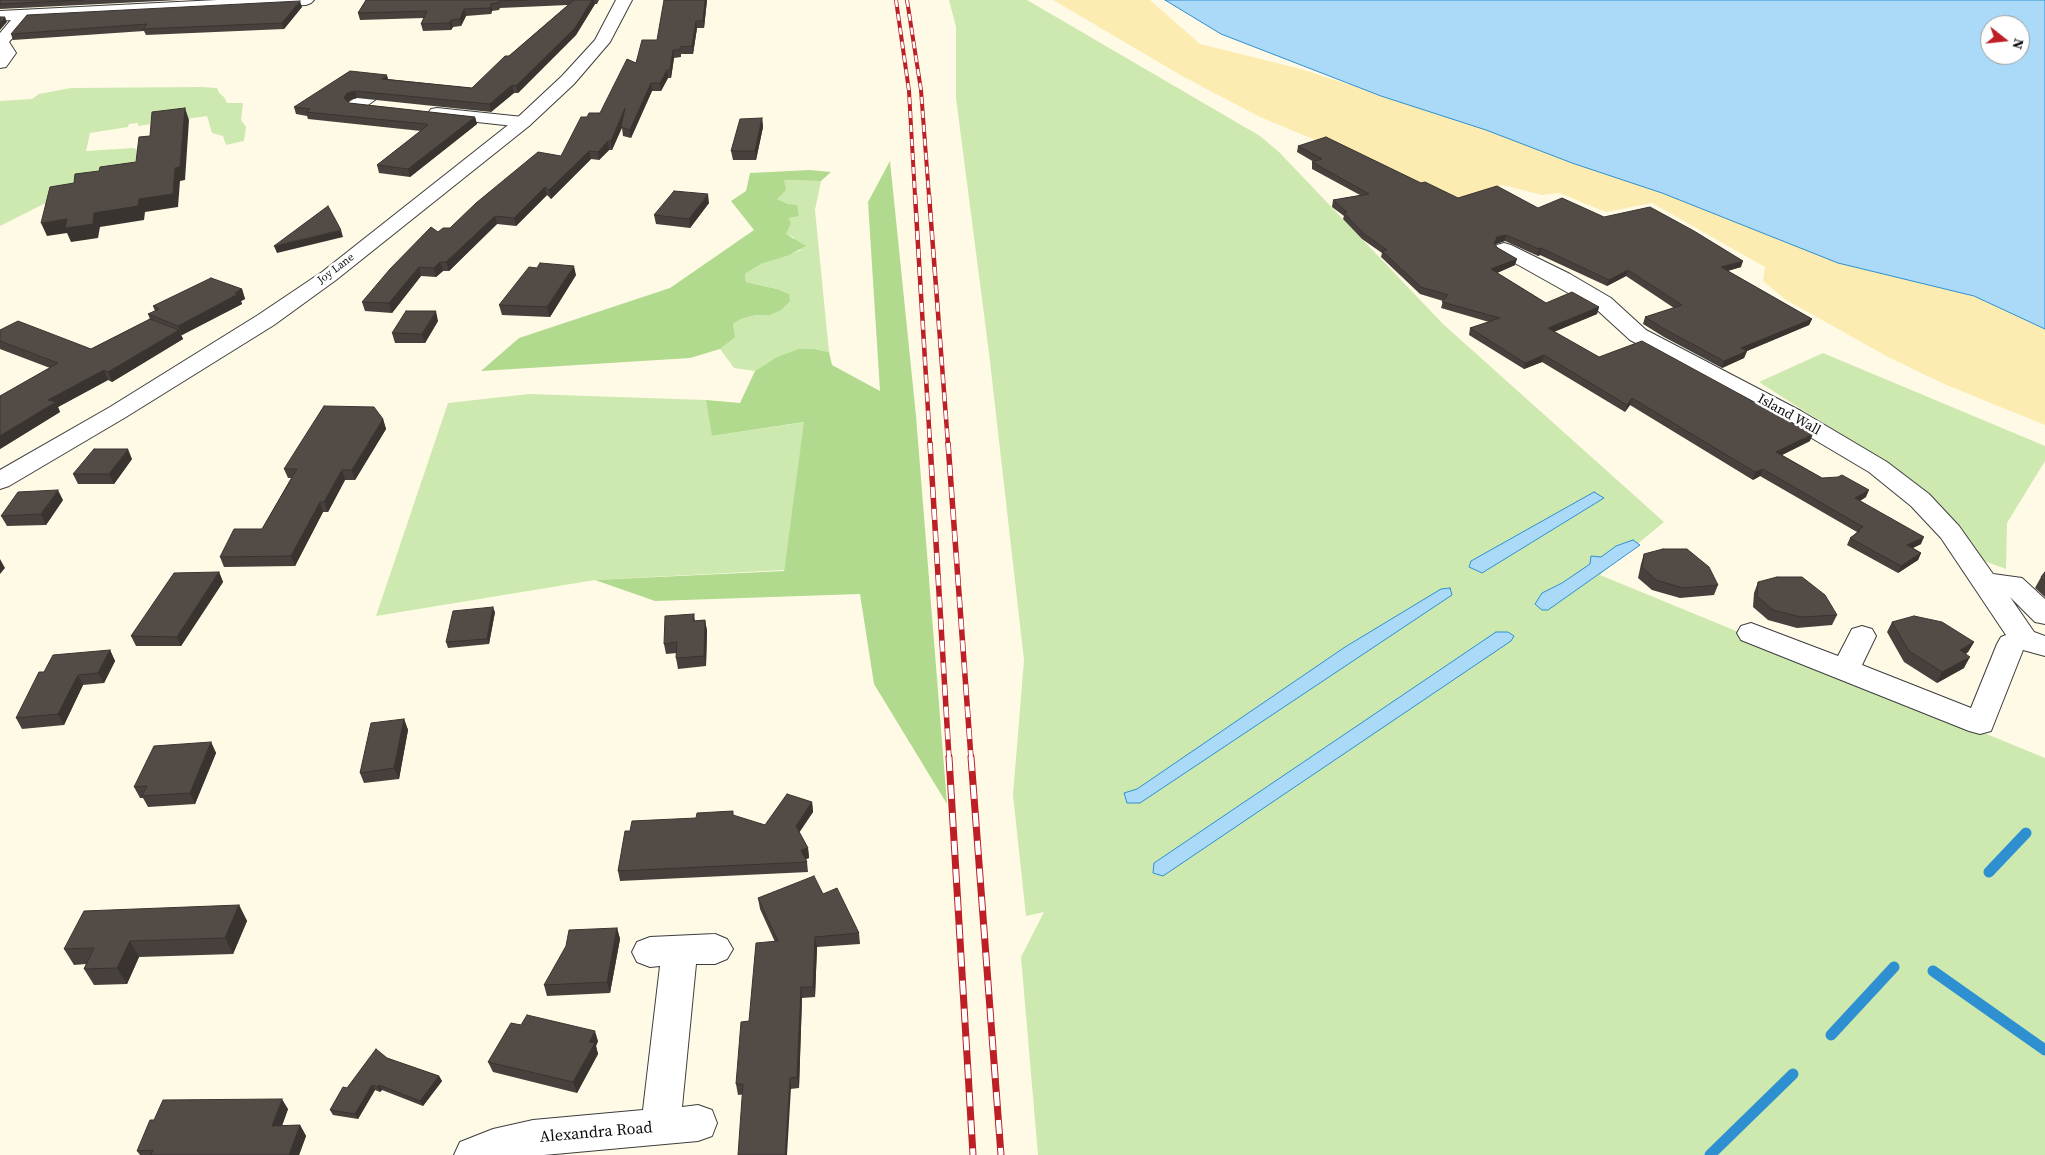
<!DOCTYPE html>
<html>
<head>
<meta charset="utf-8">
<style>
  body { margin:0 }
  #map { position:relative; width:2045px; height:1155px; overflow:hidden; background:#fffae6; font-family:"Source Serif 4",serif }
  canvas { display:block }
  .north { position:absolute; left:1980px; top:15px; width:50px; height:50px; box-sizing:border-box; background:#fff; border:1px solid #9d9d9d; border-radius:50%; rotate:106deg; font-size:14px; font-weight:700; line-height:20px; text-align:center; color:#0a0a0a }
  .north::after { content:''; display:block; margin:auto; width:18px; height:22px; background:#bd1f26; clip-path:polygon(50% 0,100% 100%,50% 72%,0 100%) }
</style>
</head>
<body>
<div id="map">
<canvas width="2045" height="1155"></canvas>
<div class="north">N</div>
</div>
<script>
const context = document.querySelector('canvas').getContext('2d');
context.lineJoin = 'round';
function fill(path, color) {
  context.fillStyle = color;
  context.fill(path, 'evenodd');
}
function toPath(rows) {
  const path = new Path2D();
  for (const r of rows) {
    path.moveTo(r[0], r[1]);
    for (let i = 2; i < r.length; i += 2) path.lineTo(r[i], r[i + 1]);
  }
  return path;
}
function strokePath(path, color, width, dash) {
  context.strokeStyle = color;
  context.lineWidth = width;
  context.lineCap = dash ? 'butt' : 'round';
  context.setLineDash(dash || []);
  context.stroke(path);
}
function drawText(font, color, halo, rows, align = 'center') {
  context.font = font + ' "Source Serif 4",serif';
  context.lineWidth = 5;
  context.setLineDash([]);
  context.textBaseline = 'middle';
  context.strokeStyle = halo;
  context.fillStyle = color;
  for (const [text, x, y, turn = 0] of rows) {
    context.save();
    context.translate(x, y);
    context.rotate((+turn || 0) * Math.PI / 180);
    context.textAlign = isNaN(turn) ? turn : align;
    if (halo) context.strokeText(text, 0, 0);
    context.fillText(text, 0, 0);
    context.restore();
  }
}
fill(toPath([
  [949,0,1027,0,1260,136,1279,152,1443,324,1664,522,1600,575,2045,758,2045,1155,1038,1155,1021,957,1044,912,1026,916,1013,795,1024,660,989,353,956,98,956,27],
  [202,87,217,88,219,93,224,97,227,103,243,103,241,120,246,127,244,141,226,145,223,136,212,133,207,116,138,126,138,123,129,124,128,127,90,133,86,151,133,148,139,150,135,166,103,174,0,226,0,101,32,99,39,94,71,88],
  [783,180,821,181,815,210,829,352,814,349,775,358,755,371,734,368,720,349,734,337,733,324,741,319,756,315,770,315,790,301,788,294,777,289,746,282,745,274,761,264,801,250,793,237,785,234,788,204,777,199],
  [1823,353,2045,446,2045,461,2007,523,2006,569,1979,559,1907,477,1759,382],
  [529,394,706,400,713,436,805,422,784,570,595,580,376,616,448,403]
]), '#cee9b0');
fill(toPath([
  [890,161,916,416,947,804,874,684,860,594,655,601,595,580,784,571,804,422,712,436,706,400,740,403,755,371,775,358,799,349,814,349,829,352,832,365,880,391,868,202],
  [810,170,831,172,821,181,784,180,786,190,777,199,788,204,797,205,799,216,788,218,791,223,786,234,806,246,789,255,761,264,745,274,746,282,777,289,789,294,790,301,781,310,770,315,756,315,741,319,733,324,735,337,720,349,690,358,481,371,519,338,670,288,754,230,731,201,746,191,750,173]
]), '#b1da8f');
fill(toPath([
  [1053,0,1150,0,1200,44,1297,68,1449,116,1658,153,2045,327,2045,425,1944,384,1890,358,1786,300,1763,281,1765,267,1652,203,1606,212,1559,193,1542,195,1503,185,1457,199,1260,117,1184,77]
]), '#fcecb1');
const water = toPath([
  [1165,0,2045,0,2045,329,1974,296,1838,263,1662,193,1572,163,1486,130,1381,96,1221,34,1165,0],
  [1990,25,2020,25,2020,55,1990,55,1990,25],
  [1594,492,1604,498,1482,573,1469,567,1471,561,1594,492],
  [1633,540,1640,545,1548,610,1542,610,1535,604,1542,593,1562,583,1590,564,1591,556,1601,557,1616,546,1633,540],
  [1450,588,1452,595,1140,803,1127,803,1124,793,1137,789,1345,647,1441,589,1450,588],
  [1496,632,1508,632,1514,636,1511,641,1163,876,1153,873,1154,863,1496,632]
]);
fill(water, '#aadaf8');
strokePath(water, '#2e90d1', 1);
strokePath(toPath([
  [1989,872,2026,833],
  [1933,971,2045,1050],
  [1831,1035,1894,967],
  [1710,1155,1793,1074]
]), '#2e90d1', 11);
const minor = toPath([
  [217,0,314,0,311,3,306,5,29,19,9,42,16,53,6,67,0,68,0,33,11,20,0,21,0,11,217,0],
  [377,85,383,86,386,90,383,94,349,119,343,120,337,119,334,115,337,111,371,86,377,85],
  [437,108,523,117,529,118,532,122,529,126,523,127,431,117,428,113,431,109,437,108],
  [1504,243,1511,245,1570,274,1611,298,1646,330,1801,411,1887,462,1929,494,1959,526,1993,574,2022,578,2045,599,2045,624,2035,622,2010,597,2034,632,2045,636,2045,656,2023,650,1991,731,1980,734,1969,731,1741,640,1737,633,1741,626,1751,623,1838,656,1852,629,1862,626,1872,629,1876,636,1862,665,1971,708,1997,644,2001,637,2006,635,1941,538,1911,506,1869,472,1783,421,1630,340,1595,308,1497,253,1494,249,1497,245,1504,243],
  [715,934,727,939,733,949,727,959,715,964,696,964,682,1107,698,1105,712,1110,717,1123,712,1136,698,1141,544,1155,454,1155,460,1142,493,1129,533,1120,643,1110,660,966,650,967,637,962,632,952,637,942,650,937,715,934]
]);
const tertiary = toPath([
  [616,0,632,0,610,42,574,84,529,126,336,280,274,325,126,417,9,486,0,489,0,470,110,407,258,315,322,272,517,118,562,76,595,40,616,0]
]);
strokePath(minor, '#3d3d3d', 2);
strokePath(tertiary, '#3d3d3d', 2);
fill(minor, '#fff');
fill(tertiary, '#fff');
const railFar3 = toPath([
  [896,0,909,91,915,196],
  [907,0,921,90,929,196]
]);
const railFar2 = toPath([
  [915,195,930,444],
  [929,195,948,444]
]);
const railFar1 = toPath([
  [930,443,949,758],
  [948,443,971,758]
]);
const rail = toPath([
  [949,757,973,1155],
  [971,757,1001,1155]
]);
strokePath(railFar3, '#bd1f26', 4);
strokePath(railFar2, '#bd1f26', 4.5);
strokePath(railFar1, '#bd1f26', 5.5);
strokePath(rail, '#bd1f26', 7);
strokePath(railFar3, '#fff', 2.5, [7]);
strokePath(railFar2, '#fff', 3, [9]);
strokePath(railFar1, '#fff', 4, [11]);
strokePath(rail, '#fff', 5, [14]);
fill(toPath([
  [0,0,180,0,0,9],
  [366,0,599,0,597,4,595,4,576,35,518,93,514,93,491,112,357,98,350,100,348,102,349,103,475,117,477,124,410,177,379,173,377,165,421,131,308,119,307,116,296,114,294,107,388,79,472,88,568,5,500,8,499,10,492,11,491,14,466,16,461,26,453,27,451,30,423,31,421,24,424,18,360,20,358,13],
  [707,0,704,28,697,28,693,54,681,54,681,57,674,58,671,78,668,78,661,91,652,91,631,138,623,136,622,128,612,150,609,150,599,160,591,159,551,199,547,195,516,226,497,224,449,271,443,271,436,277,421,276,392,313,365,311,362,302,438,232,450,228,561,156,587,117,600,113,636,63,657,40],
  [302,7,284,29,146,35,144,31,13,40,11,34],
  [762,118,763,127,756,160,733,160,731,151],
  [1298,146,1421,183,1458,198,1538,208,1604,217,1741,267,1728,271,1812,319,1809,325,1747,351,1744,358,1722,368,1664,337,1643,324,1645,317,1674,308,1626,276,1607,286,1540,255,1538,256,1505,241,1496,244,1495,245,1515,265,1497,273,1546,303,1599,307,1597,314,1554,332,1599,357,1810,441,1782,455,1822,478,1866,497,1860,501,1921,544,1913,548,1921,553,1918,560,1898,573,1847,545,1850,538,1856,533,1857,532,1760,476,1753,480,1630,405,1625,412,1542,362,1524,369,1469,335,1470,328,1489,322,1441,308,1443,301,1420,294,1381,257,1382,253,1362,239,1343,219,1344,216,1332,207,1333,200,1360,195,1312,169,1312,162,1314,162,1297,152],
  [709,203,690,228,656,224,654,215],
  [537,268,576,275,550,317,502,315,499,305],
  [242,289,245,299,241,301,242,304,182,335,181,335,183,339,112,382,108,380,58,407,60,412,0,449,0,396,50,368,0,349,0,330,91,349,150,319,148,314,155,311,153,306],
  [438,321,425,343,395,343,392,333],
  [383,419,386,429,355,480,345,480,328,512,323,512,295,566,224,567,220,557,262,529,291,478,288,478,284,469],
  [132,459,114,484,78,484,73,474],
  [63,500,46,525,7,526,1,516],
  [1644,554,1718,585,1714,595,1680,598,1652,590,1638,578,1641,564],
  [219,572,223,582,181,646,136,646,131,636],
  [2045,572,2045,597,2035,588,2041,577],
  [1758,582,1837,615,1832,625,1797,628,1768,620,1753,607,1754,593],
  [495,612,489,644,448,648,446,642],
  [694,614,695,621,705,620,707,631,706,666,678,669,676,658,677,653,666,654,664,644],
  [1892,622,1974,642,1968,652,1966,654,1964,668,1937,683,1904,662,1887,632],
  [110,650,115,661,104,683,83,685,64,725,22,729,16,718,44,672],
  [404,719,408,730,399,779,364,783,360,773],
  [211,742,216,753,195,804,148,807,143,798,140,798,134,787],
  [812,802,813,812,799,832,808,848,809,858,806,859,807,862,808,872,620,881,618,871,630,831,696,818,734,816,765,825],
  [823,894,859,933,860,944,817,947,815,997,802,998,799,1088,738,1095,736,1084,775,942,760,909,758,898],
  [239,905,247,921,233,954,139,957,127,984,94,985,84,969,86,964,74,965,64,949],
  [617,928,620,939,610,993,547,996,544,985],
  [598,1041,596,1046,598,1054,577,1093,493,1072,488,1062],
  [387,1058,439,1076,442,1081,423,1106,382,1090,380,1092,375,1090,358,1119,333,1115,330,1110,347,1088],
  [288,1109,282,1126,300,1125,306,1136,299,1155,140,1155,137,1151]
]), '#47403c');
fill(toPath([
  [592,0,594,0,595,4,576,35,518,93,516,86],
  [705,0,707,0,704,28,703,21],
  [300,1,302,7,284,29,282,23],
  [491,4,492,11,491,14,490,8],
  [464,9,466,16,461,26,460,19],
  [5,17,7,22,0,30,0,23],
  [451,20,453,27,451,30,449,23],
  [696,21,697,28,693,54,692,46],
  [673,50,674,58,671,78,670,70],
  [667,70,668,78,661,91,660,83],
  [387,75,389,82,381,79],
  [651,83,652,91,631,138,630,130],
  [512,85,514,93,491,112,490,104],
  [355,91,357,98,350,100,346,105,344,98,347,93],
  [185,108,189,120,185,180,180,181,178,207,145,212,144,220,100,227,98,238,71,242,67,233,47,236,41,223,94,213,139,199,175,168],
  [625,108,626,117,612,150,611,141],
  [475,117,477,124,410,177,408,169],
  [762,118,763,127,756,160,755,151],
  [608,141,609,150,599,160,598,152],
  [589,151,591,159,551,199,549,190],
  [545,187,547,195,516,226,514,218],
  [708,194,709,203,690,228,689,219],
  [495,216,497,224,449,271,446,262],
  [341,230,343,237,277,253,274,246],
  [1506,235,1505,241,1496,244,1492,250,1494,244,1497,237],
  [1541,248,1540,255,1538,256,1539,249],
  [1517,259,1515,265,1490,276,1491,269],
  [1743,261,1741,267,1719,273,1721,267],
  [440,262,443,271,436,277,434,268],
  [574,266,576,275,550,317,547,307],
  [419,267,421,276,392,313,389,303],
  [1628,270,1626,276,1607,286,1609,280],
  [242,289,245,299,241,301,242,304,182,335,178,326],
  [1599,307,1597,314,1546,335,1548,328],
  [436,311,438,321,425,343,422,334],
  [1812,319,1809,325,1747,351,1744,358,1722,368,1724,361,1741,348],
  [179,330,183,339,112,382,108,372],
  [1544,355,1542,362,1524,369,1525,363],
  [104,370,108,380,58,407,60,412,0,449,0,436,48,400],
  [1632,398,1630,405,1625,412,1627,405],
  [383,419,386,429,355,480,352,470],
  [1813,434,1810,441,1774,459,1776,452],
  [128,449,132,459,114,484,109,474],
  [1763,469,1760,476,1753,480,1755,472],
  [342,470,345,480,328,512,324,502],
  [58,490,63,500,46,525,41,514],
  [1869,490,1866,497,1852,505,1855,498],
  [320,502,323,512,295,566,291,556],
  [1924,537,1921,544,1904,552,1907,545],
  [1921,553,1918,560,1898,573,1901,566],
  [0,559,5,568,0,574],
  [219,572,223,582,181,646,177,637],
  [493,607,495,612,489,644,487,639],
  [705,620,707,631,706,666,704,656],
  [1974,642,1968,652,1955,660,1960,650],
  [110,650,115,661,104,683,98,673],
  [1970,657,1964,668,1937,683,1942,672],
  [78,675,83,685,64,725,58,714],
  [404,719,408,730,399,779,394,768],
  [211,742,216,753,195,804,190,793],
  [812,802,813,812,797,836,796,826],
  [808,848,809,858,803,860,801,850],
  [239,905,247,921,233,954,225,938],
  [617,928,620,939,610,993,607,982],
  [815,937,817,947,815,997,813,987],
  [130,941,139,957,127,984,117,968],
  [801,987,802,998,799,1088,797,1077],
  [595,1031,598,1041,596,1046,598,1054,577,1093,573,1082,589,1042],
  [439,1076,442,1081,423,1106,420,1101],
  [790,1078,791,1088,787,1155,785,1155],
  [372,1085,375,1090,358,1119,355,1114],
  [379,1085,382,1090,380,1092,378,1087],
  [282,1099,288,1109,278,1136,272,1126],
  [300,1125,306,1136,299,1155,289,1155]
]), '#3a3431');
const building = toPath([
  [0,0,83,0,0,4,0,0],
  [366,0,528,0,499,1,498,3,491,4,490,8,464,9,460,19,451,20,449,23,421,24,427,11,358,13,366,0],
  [574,0,592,0,575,28,516,86,512,85,490,104,355,91,347,93,344,98,349,103,475,117,408,169,377,165,428,125,426,124,306,112,310,109,294,107,350,71,387,75,381,79,472,88,505,56,509,56,574,0],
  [664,0,705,0,703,21,696,21,692,46,680,47,680,50,673,50,670,70,667,70,660,83,651,83,630,130,621,127,625,108,611,141,608,141,598,152,589,151,549,190,545,187,514,218,495,216,446,262,440,262,434,268,419,267,389,303,362,302,390,269,431,227,438,232,443,228,450,228,476,203,538,152,561,156,581,117,587,117,589,113,600,113,627,59,636,63,642,40,657,40,664,0],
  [300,1,282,23,143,29,147,24,11,34,27,15,300,1],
  [0,17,5,17,0,23,0,17],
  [185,108,180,167,175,168,173,194,139,199,138,206,94,213,93,224,65,228,67,219,41,223,50,187,74,183,75,174,99,171,100,167,136,162,139,137,150,136,152,112,185,108],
  [762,118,755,151,731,151,740,119,762,118],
  [1326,137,1421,183,1425,182,1458,198,1497,186,1538,208,1562,198,1604,217,1650,207,1694,231,1743,261,1721,267,1812,319,1741,348,1747,351,1724,361,1666,330,1645,317,1682,305,1628,270,1609,280,1541,248,1539,249,1506,235,1497,237,1494,244,1498,248,1517,259,1491,269,1546,303,1572,292,1599,307,1548,328,1599,357,1642,341,1813,434,1776,452,1822,478,1838,477,1842,475,1869,490,1855,498,1924,537,1907,545,1921,553,1901,566,1850,538,1860,531,1858,530,1863,527,1763,469,1755,472,1632,398,1627,405,1544,355,1525,363,1470,328,1500,318,1442,302,1448,295,1421,287,1382,251,1387,250,1363,233,1344,213,1347,212,1333,200,1369,194,1312,162,1322,159,1298,146,1326,137],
  [674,191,708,194,689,219,654,215,674,191],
  [328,206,341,230,274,246,328,206],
  [540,263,574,266,547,307,499,305,529,267,537,268,540,263],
  [211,278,242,289,235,293,238,294,178,326,148,314,159,309,153,306,211,278],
  [406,311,436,311,422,334,392,333,406,311],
  [150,319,179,330,108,372,104,370,48,400,56,402,0,436,0,396,58,363,0,341,0,330,18,321,91,349,150,319],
  [324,406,374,407,383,419,352,470,342,470,324,502,320,502,291,556,220,557,234,529,262,529,297,469,284,469,324,406],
  [94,449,128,449,109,474,73,474,94,449],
  [58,490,41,514,1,516,18,492,58,490],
  [1663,549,1687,549,1709,567,1718,585,1683,588,1656,580,1642,567,1644,554,1663,549],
  [219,572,177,637,131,636,174,573,219,572],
  [2045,572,2045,581,2041,577,2045,572],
  [1777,577,1802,577,1825,595,1837,615,1801,617,1773,610,1757,596,1758,582,1777,577],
  [493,607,487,639,446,642,453,611,493,607],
  [694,614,693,621,705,620,704,656,676,658,677,642,664,644,665,616,694,614],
  [1914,616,1942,622,1974,642,1960,650,1970,657,1942,672,1909,651,1892,622,1914,616],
  [110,650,98,673,78,675,58,714,16,718,39,672,44,672,53,655,110,650],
  [404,719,394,768,360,773,371,723,404,719],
  [211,742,190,793,142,796,147,786,134,787,154,746,211,742],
  [787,794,812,802,796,826,808,848,801,850,807,862,618,871,625,831,630,831,632,821,696,818,697,813,733,811,733,815,765,825,787,794],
  [814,876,823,894,837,888,859,933,815,937,813,987,801,987,797,1077,790,1078,785,1155,738,1155,743,1084,736,1084,741,1022,749,1021,756,943,778,941,758,898,814,876],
  [239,905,225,938,130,941,117,968,84,969,94,948,64,949,84,911,239,905],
  [617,928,607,982,544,985,566,946,569,930,617,928],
  [527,1015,595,1031,589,1042,595,1043,573,1082,488,1062,511,1023,521,1025,527,1015],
  [376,1049,387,1058,439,1076,420,1101,379,1085,378,1087,372,1085,355,1114,330,1110,343,1087,347,1088,376,1049],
  [282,1099,272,1126,300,1125,289,1155,151,1155,153,1150,137,1151,150,1120,154,1120,163,1100,282,1099]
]);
fill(building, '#534b46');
strokePath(building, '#3a3431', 1);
drawText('11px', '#0a0a0a', '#fff', [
  ["Joy Lane",336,269,-37]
]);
drawText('14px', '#0a0a0a', '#fff', [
  ["Island Wall",1789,415,29]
]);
drawText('16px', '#0a0a0a', '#fff', [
  ["Alexandra Road",596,1133,-5]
]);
</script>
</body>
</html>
